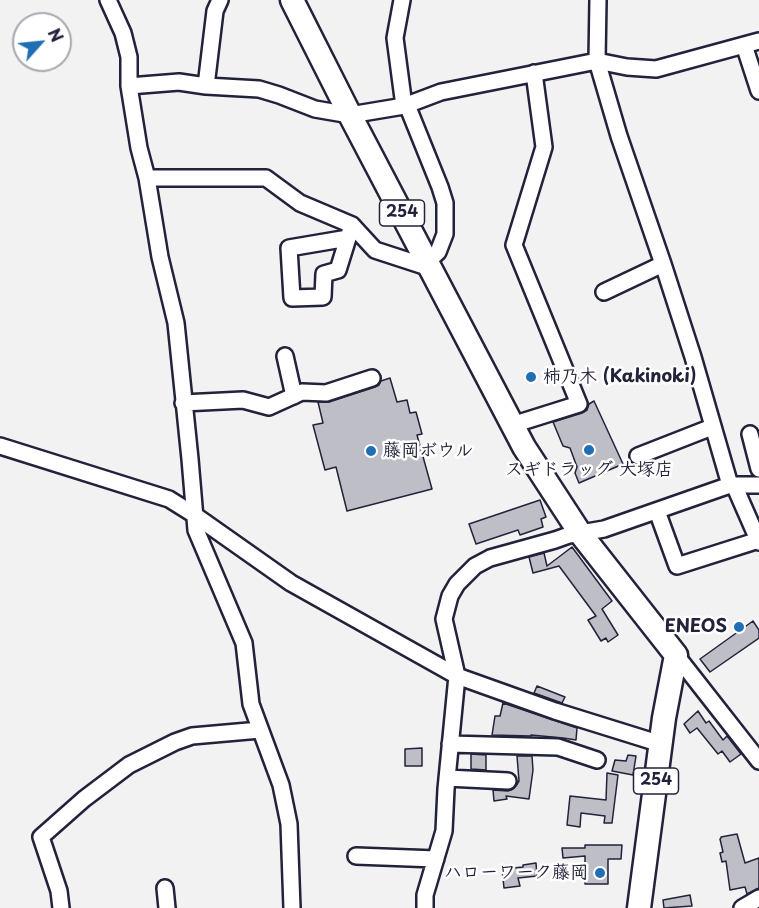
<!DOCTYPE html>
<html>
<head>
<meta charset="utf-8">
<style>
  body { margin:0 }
  #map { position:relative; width:759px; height:908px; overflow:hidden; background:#f2f2f3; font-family:"Playpen Sans",sans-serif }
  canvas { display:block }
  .north { position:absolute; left:12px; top:12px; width:60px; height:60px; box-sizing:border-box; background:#fff; border:2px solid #a7a7b1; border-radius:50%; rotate:63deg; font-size:16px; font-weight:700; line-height:24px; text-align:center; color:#22223b }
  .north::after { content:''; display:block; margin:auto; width:21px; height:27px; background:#1f6fb2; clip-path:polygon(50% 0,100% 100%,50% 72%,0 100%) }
</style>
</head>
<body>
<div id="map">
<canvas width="759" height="908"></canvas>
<div class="north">N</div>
</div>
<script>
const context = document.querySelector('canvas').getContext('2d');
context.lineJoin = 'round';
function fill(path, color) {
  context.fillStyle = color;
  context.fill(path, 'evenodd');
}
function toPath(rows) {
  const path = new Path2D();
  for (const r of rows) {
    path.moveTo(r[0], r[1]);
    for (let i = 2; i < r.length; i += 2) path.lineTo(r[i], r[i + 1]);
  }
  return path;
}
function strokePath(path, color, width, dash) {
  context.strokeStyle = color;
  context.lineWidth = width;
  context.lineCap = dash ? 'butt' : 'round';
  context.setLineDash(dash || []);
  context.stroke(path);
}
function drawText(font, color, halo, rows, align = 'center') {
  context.font = font + ' "Playpen Sans","Klee One",sans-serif';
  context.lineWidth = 5;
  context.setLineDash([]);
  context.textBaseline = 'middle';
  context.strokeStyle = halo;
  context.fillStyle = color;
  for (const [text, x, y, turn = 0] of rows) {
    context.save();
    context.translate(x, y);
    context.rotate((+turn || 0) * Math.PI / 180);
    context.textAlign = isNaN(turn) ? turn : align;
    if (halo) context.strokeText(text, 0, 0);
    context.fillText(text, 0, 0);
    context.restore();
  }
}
const building = toPath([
  [390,378,397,402,407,400,410,413,416,412,422,434,417,435,432,489,347,511,336,467,325,470,313,425,323,423,318,402,329,402,375,387,379,385,381,381,390,378],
  [594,401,623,464,579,483,575,473,577,467,570,448,563,446,553,422,582,413,587,410,589,404,594,401],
  [540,500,546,517,541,519,543,527,520,535,518,530,476,544,469,524,540,500],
  [572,547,612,601,602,609,618,635,608,642,606,638,601,641,588,620,596,616,559,566,533,573,529,557,544,553,547,566,572,547],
  [753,621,759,630,759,638,710,672,700,659,753,621],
  [537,686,565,697,562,703,534,693,537,686],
  [503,703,577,728,576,740,563,738,531,735,531,736,492,735,495,716,500,716,503,703],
  [698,711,706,723,709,721,723,740,727,736,741,754,730,762,722,751,718,754,697,728,690,733,684,724,698,711],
  [422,748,422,766,405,766,405,749,422,748],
  [471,754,486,755,486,770,471,769,471,754],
  [628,755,636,756,633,775,612,771,615,760,626,761,628,755],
  [517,756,532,756,533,770,529,799,506,796,507,799,494,801,493,790,508,791,513,789,516,786,519,781,517,756],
  [607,773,618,775,612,823,604,823,605,816,581,813,580,827,567,825,570,796,606,800,607,773],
  [737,834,745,863,759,858,759,888,747,894,745,887,730,890,726,861,722,862,720,853,723,852,720,839,721,838,721,837,737,834],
  [585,845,622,845,621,859,608,859,608,884,585,884,585,856,563,858,562,848,585,848,585,845],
  [536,863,537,876,518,878,520,886,504,888,502,869,523,867,523,865,536,863],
  [690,895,692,906,664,908,663,900,690,895]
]);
fill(building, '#bebec6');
strokePath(building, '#22223b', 1.5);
const minor = toPath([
  [108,0,123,33,129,57,129,86,139,148,147,178,160,257,176,323,190,459,196,530,244,643,251,704,281,785,289,824,292,908],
  [402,0,395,38,404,106],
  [598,0,597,61,619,136,663,264,693,357,730,485],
  [744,45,759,91],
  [129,86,179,82,206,86,259,89,279,95,315,109,350,115,404,106,441,92,597,61,627,67,656,69,759,41],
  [206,86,215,11,220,0],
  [147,178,266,178,300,203,352,225,375,250,421,265,427,262,438,252,445,234,445,203,440,187,407,105],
  [348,238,289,248,292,298,323,297,324,274,338,270,348,238,352,225],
  [604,292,663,264],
  [285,356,294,396],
  [183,403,243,400,269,407,302,392,326,393,372,378],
  [512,425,579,404,514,245,544,147,534,73],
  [750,434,759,469],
  [0,446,169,499,193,514,291,583,457,676,555,711,661,744],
  [638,456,712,427],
  [734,485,759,542],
  [657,511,677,566,759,540],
  [676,655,759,761],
  [450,744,558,747,597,760],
  [447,778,508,781],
  [356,856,436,859],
  [165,888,167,908],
  [61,908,59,891,41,837,84,799,129,765,175,742,192,736,260,730],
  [425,908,425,895,444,831,446,789,457,676,444,619,450,596,457,584,475,566,490,558,555,540,569,535,604,529,730,485,759,485],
  [742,908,759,898]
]);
const highway = toPath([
  [292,0,350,115,524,447,580,533,676,655,664,718,639,908]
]);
strokePath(minor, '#22223b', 20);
strokePath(highway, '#22223b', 27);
strokePath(minor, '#fff', 15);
strokePath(highway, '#fff', 22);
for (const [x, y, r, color] of [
  [531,377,6,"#1f6fb2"],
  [589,450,6,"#1f6fb2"],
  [371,451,6,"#1f6fb2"],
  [739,627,6,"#1f6fb2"],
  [600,873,6,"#1f6fb2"]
]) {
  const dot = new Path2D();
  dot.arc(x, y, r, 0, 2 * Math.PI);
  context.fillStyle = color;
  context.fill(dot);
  strokePath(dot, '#fff', 2);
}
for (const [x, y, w] of [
  [402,213,45],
  [656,781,45]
]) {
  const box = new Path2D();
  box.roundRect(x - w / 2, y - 13, w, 26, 4.5);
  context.fillStyle = '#fff';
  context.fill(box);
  strokePath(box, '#22223b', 1.5);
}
drawText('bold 16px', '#22223b', null, [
  ["254",402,213],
  ["254",656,781]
]);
drawText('bold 18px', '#22223b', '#fff', [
  ["柿乃木 (Kakinoki)",543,377],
  ["藤岡ボウル",383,451],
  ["スギドラッグ 大塚店",589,470,"center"],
  ["ENEOS",727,627,"right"],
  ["ハローワーク藤岡",588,873,"right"]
], 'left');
</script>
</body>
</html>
